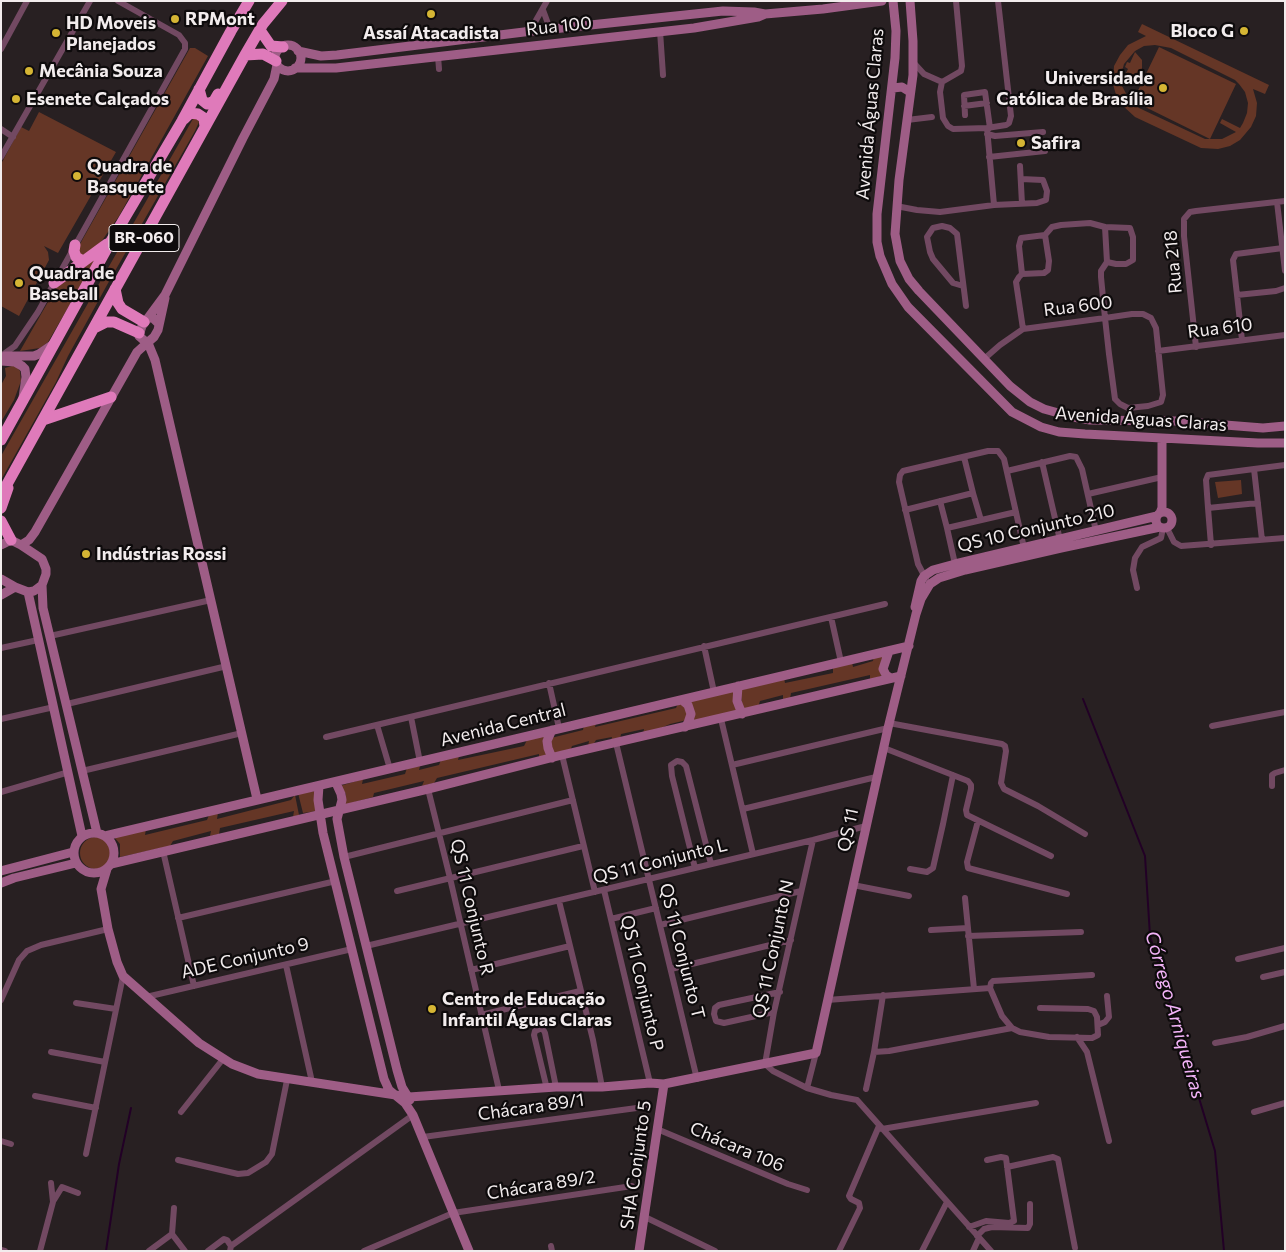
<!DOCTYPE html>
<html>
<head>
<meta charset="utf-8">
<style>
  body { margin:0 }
  #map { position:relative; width:1286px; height:1252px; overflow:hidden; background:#282022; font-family:Commissioner,sans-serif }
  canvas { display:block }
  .frame { position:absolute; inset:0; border:2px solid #f2eced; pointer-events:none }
</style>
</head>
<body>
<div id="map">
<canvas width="1286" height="1252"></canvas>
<div class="frame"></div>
</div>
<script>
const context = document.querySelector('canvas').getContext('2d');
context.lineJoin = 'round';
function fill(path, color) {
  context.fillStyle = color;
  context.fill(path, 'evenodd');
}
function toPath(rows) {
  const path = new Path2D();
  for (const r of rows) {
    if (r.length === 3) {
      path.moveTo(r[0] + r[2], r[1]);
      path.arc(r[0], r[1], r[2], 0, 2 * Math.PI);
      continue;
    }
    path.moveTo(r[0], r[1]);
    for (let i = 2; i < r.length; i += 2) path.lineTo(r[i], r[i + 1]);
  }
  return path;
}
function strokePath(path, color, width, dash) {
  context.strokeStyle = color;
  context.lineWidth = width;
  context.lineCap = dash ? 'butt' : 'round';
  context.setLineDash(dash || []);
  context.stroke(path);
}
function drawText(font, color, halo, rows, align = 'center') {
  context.font = font + ' Commissioner,sans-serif';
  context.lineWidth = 4.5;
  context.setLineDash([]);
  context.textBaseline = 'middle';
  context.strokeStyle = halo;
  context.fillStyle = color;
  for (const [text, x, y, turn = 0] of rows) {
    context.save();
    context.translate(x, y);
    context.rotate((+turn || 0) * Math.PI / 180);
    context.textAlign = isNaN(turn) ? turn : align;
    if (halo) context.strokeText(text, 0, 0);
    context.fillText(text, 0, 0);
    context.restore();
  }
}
fill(toPath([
  [1142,24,1269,85,1265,94,1253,89,1257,103,1256,116,1251,127,1240,140,1230,146,1218,149,1201,148,1135,117,1122,105,1116,95,1113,84,1114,66,1120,55,1128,45,1146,36,1138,32],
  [1155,45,1171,48,1235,80,1239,84,1245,92,1248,103,1247,113,1243,123,1240,128,1222,119,1220,123,1236,132,1222,139,1205,139,1139,108,1130,101,1122,86,1121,75,1124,64,1135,51,1144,46],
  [1159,47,1236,84,1210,139,1133,101],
  [190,48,195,48,208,56,119,216,99,245,81,258,78,248,80,244],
  [1135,52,1142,60,1142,70,1138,76,1133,79,1123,79,1128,69,1125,67,1127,62,1130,63],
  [39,112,116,152,58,253,44,246,48,252,49,260,19,316,1,306,1,164,21,127,29,131],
  [196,116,199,122,195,131,107,285,68,356,56,382,1,480,1,456,194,117],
  [98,256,48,342,40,348,20,351,56,288,65,279],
  [12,366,16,366,20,371,21,381,14,400,1,422,1,385,6,376,5,368],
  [1241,480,1242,494,1218,498,1215,482],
  [883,655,880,668,881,676,870,680,870,675,791,693,790,699,783,701,783,695,760,701,758,707,742,711,741,690,784,678,785,683,833,673,833,668,852,662,853,667,873,661,874,656],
  [733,691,737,712,694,722,690,700],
  [683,703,689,711,687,720,670,724,652,732,643,734,644,729,621,734,620,739,611,741,612,737,596,740,593,745,588,747,589,741,572,746,570,751,554,754,550,746,551,738,583,730,584,725,596,723,595,727,676,708,678,704],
  [544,736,549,756,539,758,539,754,437,778,434,783,422,786,424,781,374,793,373,797,344,805,346,794,340,786,363,779,362,784,405,774,407,768,420,766,419,770,439,765,441,760,459,756,458,760,524,746,527,740],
  [314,791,317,811,303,813,298,793],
  [295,795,299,815,293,817,294,811,220,828,219,834,210,836,211,831,173,841,170,846,120,857,120,844,114,837,146,829,145,835,207,820,209,815,218,813,217,819,291,800],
  [96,853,16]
]), '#653626');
strokePath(toPath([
  [1083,699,1145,856,1150,936,1215,1151,1224,1251],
  [106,1251,119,1164,131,1108]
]), '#220026', 2);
strokePath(toPath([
  [956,1,962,66,961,71,942,82,940,92,943,118,948,126,953,129,987,128],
  [543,10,550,29],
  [660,31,663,75],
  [524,32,535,22,547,1],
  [1,49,27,1],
  [438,56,439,69],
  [913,62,924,74,942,82],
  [964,106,987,103],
  [965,115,964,95,985,92,990,128],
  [907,120,932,117],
  [1,129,13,137],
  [987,134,995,136,1043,132],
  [1,157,90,1],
  [989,157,1045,151],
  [1020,166,1022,204],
  [1277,202,1285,271],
  [994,205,1037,203,1046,200,1047,191,1043,180,1021,179],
  [896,206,917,210,940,212,994,205,987,128,1006,125,1009,123,1011,116,998,1],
  [1022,274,1019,246,1021,238,1045,235,1052,227,1061,225,1090,223,1105,227],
  [963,286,953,283,933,259,930,252,927,237,933,228,942,226,950,228,957,234,966,306],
  [1237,295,1233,260,1236,254,1283,248],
  [1023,329,1016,282,1019,277,1022,274,1044,273,1048,270,1049,261,1045,235],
  [1242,340,1237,295,1276,291,1285,288],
  [1196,347,1184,236,1184,219,1190,212,1196,211,1285,201],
  [1158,351,1285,335],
  [1,356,15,346,38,312,185,49,185,43,179,35,118,1],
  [984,359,1000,345,1023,329,1105,318,1132,314,1143,314,1151,318,1156,328,1163,395,1161,402,1148,406,1128,408,1120,404,1115,399,1109,354,1105,318,1101,277,1101,271,1107,262,1116,264,1126,264,1133,260,1133,237,1130,228,1105,227,1107,262],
  [1042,462,1060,540],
  [1007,471,1070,456,1076,457,1082,469,1096,531],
  [973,493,981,520],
  [1088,494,1162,477],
  [940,501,947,528],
  [1208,508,1206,480,1208,475,1254,469],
  [905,510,973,493,964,457],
  [1167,528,1174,542,1181,546,1285,538],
  [1262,540,1254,469,1285,465],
  [1211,545,1208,508,1258,503],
  [955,564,947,528,1016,512],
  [926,579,918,564,899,482,900,475,903,471,988,451,998,451,1004,459,1024,548],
  [1137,588,1133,570,1135,558,1142,547,1161,538,1163,528],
  [831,617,841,662],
  [50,636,211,600],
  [704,646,714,692],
  [1,648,38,640],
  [549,683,559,728],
  [67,704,227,666],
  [411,717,420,762],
  [1,719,54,707],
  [721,719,753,854],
  [889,723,1002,744,1005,746,1006,751,1001,783,1004,789,1038,806,1085,834],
  [377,725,390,769],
  [1212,726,1285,712],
  [326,737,885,604],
  [616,743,697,1079],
  [884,748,968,781,971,785,971,789,966,810,967,815,1051,856],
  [562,755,595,892],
  [732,765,888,728],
  [82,771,242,733],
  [1272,786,1272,775,1275,773,1285,770],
  [428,789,450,878,499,1090],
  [1,792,69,772],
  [743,809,876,777],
  [978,821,967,862,968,868,1067,894],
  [813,840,774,1012,765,1064,773,1071,807,1088,831,1095,857,1100,991,1251],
  [163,851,194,986],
  [344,857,573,800],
  [695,868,672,776,671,765,677,761,682,762,686,766,711,864],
  [910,869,927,872,933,868,943,824,953,775],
  [853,885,909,896],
  [604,890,650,1083],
  [397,891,583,846],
  [965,898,974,989],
  [559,901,593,1040,602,1087],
  [178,918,336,881],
  [611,919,656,908],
  [660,925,801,891],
  [931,930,968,928],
  [968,936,1081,932],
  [366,946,813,840,866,826],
  [1238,959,1285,948],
  [286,965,312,1082],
  [671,969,791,940],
  [471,970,570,946],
  [1263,977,1285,972],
  [146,997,352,949],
  [1,1000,19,960,27,951,41,945,108,929],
  [827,1000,990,988],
  [76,1003,116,1009],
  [1040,1008,1088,1009,1094,1011,1097,1017,1098,1035,1092,1038,1049,1037,1020,1032,1012,1028,1002,1016,990,988,991,983,993,981,1010,980,1092,975],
  [774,1012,724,1023,716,1021,714,1014,715,1008,719,1005,780,992],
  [481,1015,580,991],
  [1098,1025,1105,1022,1109,1017,1107,996],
  [1077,1037,1087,1052,1109,1141],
  [1215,1043,1247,1037,1285,1026],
  [51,1052,105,1062],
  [874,1052,889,1051,1012,1028],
  [807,1088,816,1053],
  [547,1089,534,1035,535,1031,540,1029,543,1029,545,1033,556,1087],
  [866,1089,874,1052,883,995],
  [35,1096,96,1108],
  [181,1112,223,1059],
  [1254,1112,1285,1103],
  [657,1129,788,1184,807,1190],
  [882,1129,1036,1103],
  [423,1137,644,1107],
  [1,1141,11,1144],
  [86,1154,123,976],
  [178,1160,238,1174,248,1173,266,1162,272,1154,287,1080],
  [1007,1167,1053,1157,1058,1159,1075,1248],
  [54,1200,62,1187,78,1193],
  [645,1217,715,1251],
  [969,1227,986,1221,1009,1223,1014,1221,1006,1158,1001,1157,987,1160],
  [172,1234,174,1208],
  [977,1236,984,1229,992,1227,1028,1228,1030,1224,1030,1204],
  [551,1246,552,1251],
  [1,1250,5,1251],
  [40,1251,53,1202,51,1183],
  [149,1251,172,1234,185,1251],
  [208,1251,224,1239,227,1240,231,1246],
  [230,1251,231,1246,413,1115],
  [364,1251,453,1213,632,1186],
  [839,1251,860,1208,859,1203,851,1199,849,1196,879,1126],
  [922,1251,947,1202],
  [973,1251,979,1238]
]), '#724962', 6);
strokePath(toPath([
  [893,1,896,31,895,58,877,214,877,242,880,256,892,284,908,307,1012,412,1041,427,1059,432,1085,434,1258,443,1285,443],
  [910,1,913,41,913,75,899,180,895,234,900,261,909,279,919,291,1010,386,1030,402,1044,409,1073,417,1090,420,1175,421,1263,428,1285,426],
  [288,58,13],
  [298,51,321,56,337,55,524,32,723,11,754,12,765,14],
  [295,68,336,68,694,28,758,17,765,14,823,9,882,1],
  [893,88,902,87,910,92],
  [148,318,165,295,243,138,274,79,277,65],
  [159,324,153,318,148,318,142,326,139,336,147,343,154,337,158,330,165,298],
  [148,343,155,360,257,799],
  [5,356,34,356,39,354,52,345],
  [1,361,15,362,22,366,25,369,26,377,23,398],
  [1164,520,8],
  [1160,513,1162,508,1162,438],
  [1,545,11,540,21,545,42,559,46,569,46,574,42,585,34,591,28,592,15,587,1,579],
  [21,545,29,540,35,532,137,352,147,343],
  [42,585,43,608,97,833],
  [28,592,82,836],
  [1,595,15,587],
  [915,607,921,581,924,576,933,570,955,564,1157,516],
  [889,651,883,669,886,675,891,678],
  [738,686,737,701,742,714],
  [682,700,688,705,691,714,688,723,685,727],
  [552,758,548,748,547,741,552,730],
  [336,783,341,794,342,800,337,819,344,857,397,1070,402,1087,410,1100],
  [319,786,318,800,323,833,384,1079,389,1090,405,1103,413,1115,469,1251],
  [94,853,20],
  [105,836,909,646],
  [111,864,428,789,562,755,901,676],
  [107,869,101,889,108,929,117,962,123,976,199,1043,232,1064,258,1074,409,1097,556,1087,602,1087,650,1083,664,1084,816,1053,888,728,916,614,921,599,930,584,939,578,965,570,1061,548,1160,527],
  [1,871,73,852],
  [1,883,14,878,76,863],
  [639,1251,664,1084]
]), '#9e5d86', 9);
strokePath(toPath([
  [260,30,271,46,283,47],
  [245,55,263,54,276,61],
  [199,89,202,100,207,104,214,101,218,94],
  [184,119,190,113,198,114,204,118,205,127],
  [75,245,74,251,76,257,83,261],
  [54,283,107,244],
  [115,289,118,303,122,309,144,322],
  [94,328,106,322,114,322,139,333],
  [43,420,111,397],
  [1,440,111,241,182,121,231,31,249,1],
  [1,495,245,55,263,24,282,1],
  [1,508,8,488],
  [1,521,11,540]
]), '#df7aba', 11);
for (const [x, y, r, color] of [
  [431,14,5,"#d5b534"],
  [175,19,5,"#d5b534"],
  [1244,31,5,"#d5b534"],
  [56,33,5,"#d5b534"],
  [29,71,5,"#d5b534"],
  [1163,88,5,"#d5b534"],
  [16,99,5,"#d5b534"],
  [1021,143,5,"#d5b534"],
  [77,176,5,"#d5b534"],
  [19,283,5,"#d5b534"],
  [86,554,5,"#d5b534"],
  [432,1009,5,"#d5b534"]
]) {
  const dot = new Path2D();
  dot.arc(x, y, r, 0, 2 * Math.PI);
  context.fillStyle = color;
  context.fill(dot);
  strokePath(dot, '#0e0b0c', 2);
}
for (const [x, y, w] of [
  [144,238,70]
]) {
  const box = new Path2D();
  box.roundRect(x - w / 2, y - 13.5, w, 27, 4);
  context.fillStyle = '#0e0b0c';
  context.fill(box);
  strokePath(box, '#f2eced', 1);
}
drawText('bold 16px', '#f2eced', null, [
  ["BR-060",144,238]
]);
drawText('bold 18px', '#f2eced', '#0e0b0c', [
  ["RPMont",185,19],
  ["HD Moveis",66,23],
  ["Planejados",66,44],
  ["Bloco G",1234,31,"right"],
  ["Assaí Atacadista",431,33,"center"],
  ["Mecânia Souza",39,71],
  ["Universidade",1153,78,"right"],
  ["Católica de Brasília",1153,99,"right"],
  ["Esenete Calçados",26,99],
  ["Safira",1031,143],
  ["Quadra de",87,166],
  ["Basquete",87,187],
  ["Quadra de",29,273],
  ["Baseball",29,294],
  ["Indústrias Rossi",96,554],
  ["Centro de Educação",442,999],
  ["Infantil Águas Claras",442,1020]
], 'left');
drawText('18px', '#f2eced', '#0e0b0c', [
  ["Rua 100",559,26,-6],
  ["Avenida Águas Claras",870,114,-85],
  ["Rua 218",1173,262,-95],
  ["Rua 600",1078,306,-7],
  ["Rua 610",1220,328,-7],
  ["Avenida Águas Claras",1141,419,4],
  ["QS 10 Conjunto 210",1036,528,-13],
  ["Avenida Central",503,725,-14],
  ["QS 11",848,830,-78],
  ["QS 11 Conjunto L",660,861,-14],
  ["QS 11 Conjunto R",472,907,77],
  ["QS 11 Conjunto N",773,949,-78],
  ["QS 11 Conjunto T",682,951,76],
  ["ADE Conjunto 9",245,958,-13],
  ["QS 11 Conjunto P",642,983,77],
  ["Chácara 89/1",531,1107,-8],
  ["Chácara 106",737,1147,23],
  ["SHA Conjunto 5",636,1165,-82],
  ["Chácara 89/2",541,1185,-9]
]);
drawText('italic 19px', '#f3b3f8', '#0e0b0c', [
  ["Córrego Arniqueiras",1175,1015,74]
]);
</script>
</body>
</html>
